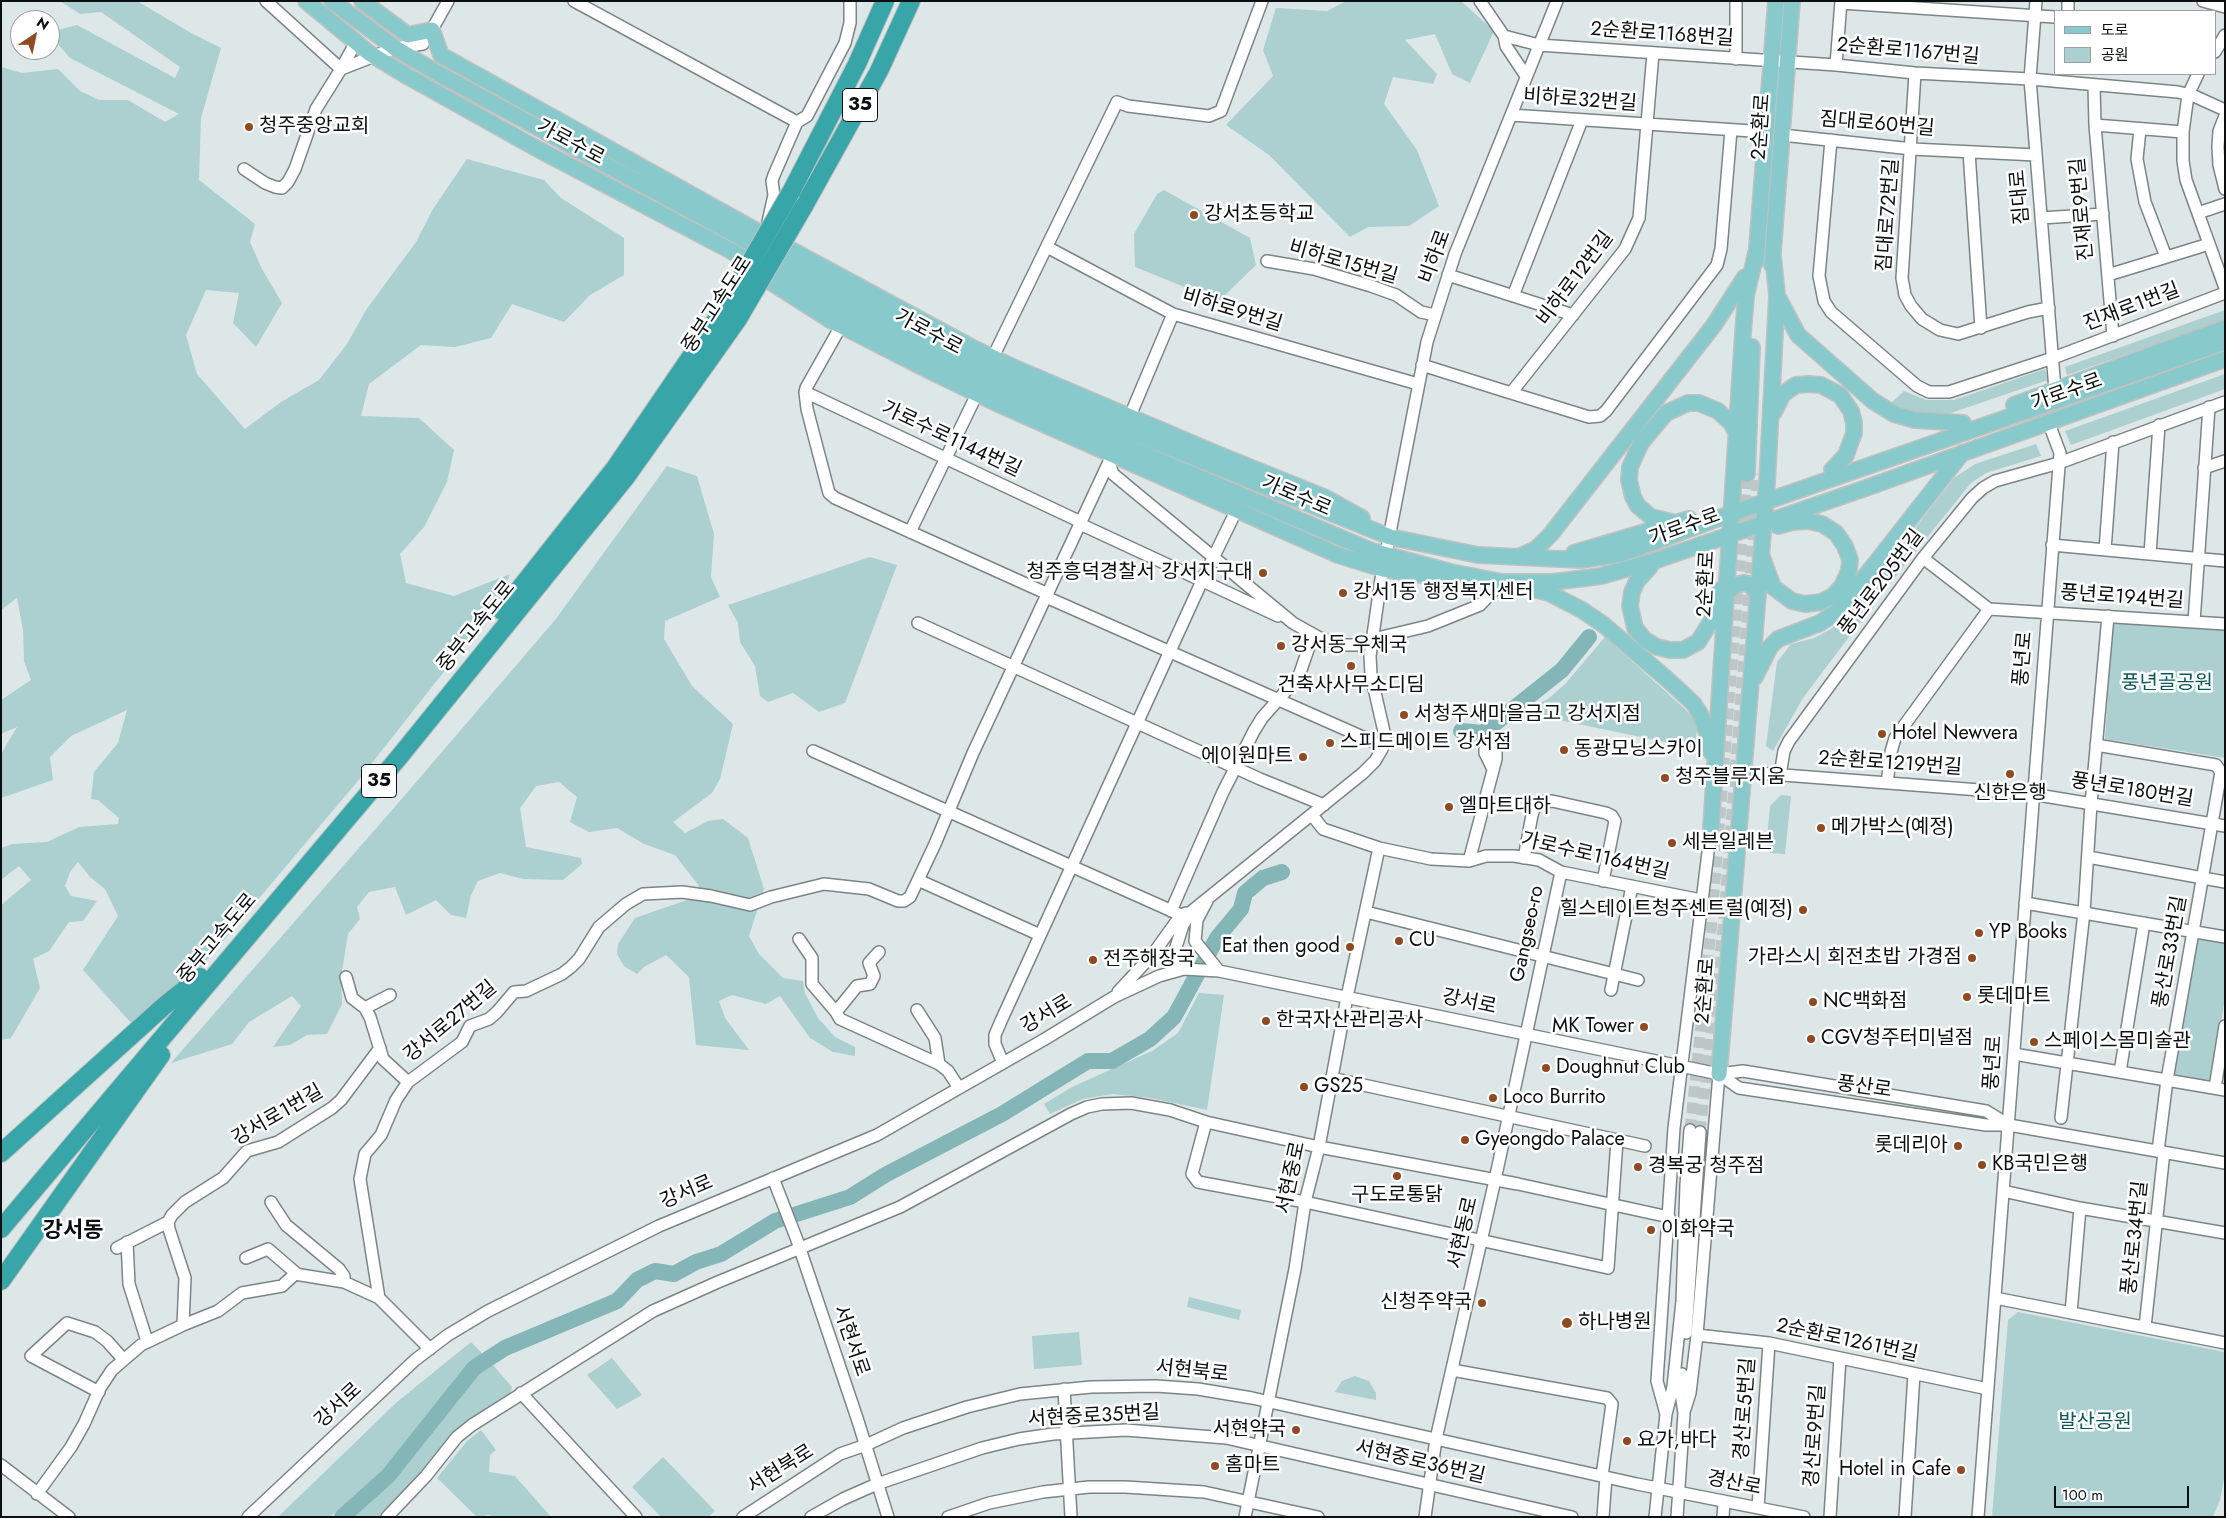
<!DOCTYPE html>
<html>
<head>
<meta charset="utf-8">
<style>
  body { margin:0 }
  #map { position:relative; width:2226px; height:1518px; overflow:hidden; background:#dee7e7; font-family:Jost,"Noto Sans KR",sans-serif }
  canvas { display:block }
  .frame { position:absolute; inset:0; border:2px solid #0c0f0f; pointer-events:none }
  .legend { position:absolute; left:2054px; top:10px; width:162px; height:65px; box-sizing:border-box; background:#fff; border:1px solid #9e9f9f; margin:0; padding:6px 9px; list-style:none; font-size:15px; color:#0c0f0f }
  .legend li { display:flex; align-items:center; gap:10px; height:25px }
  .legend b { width:25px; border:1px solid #9e9f9f }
  .north { position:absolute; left:10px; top:10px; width:50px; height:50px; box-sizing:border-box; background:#fff; border:1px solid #9e9f9f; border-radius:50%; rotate:34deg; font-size:14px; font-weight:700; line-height:20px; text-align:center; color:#0c0f0f }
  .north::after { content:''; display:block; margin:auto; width:18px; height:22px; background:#8f4a21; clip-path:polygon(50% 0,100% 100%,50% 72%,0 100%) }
  .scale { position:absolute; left:2054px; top:1486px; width:135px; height:22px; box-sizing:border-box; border:2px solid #0c0f0f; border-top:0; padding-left:6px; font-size:15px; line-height:18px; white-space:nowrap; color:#0c0f0f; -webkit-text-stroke:4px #fff; paint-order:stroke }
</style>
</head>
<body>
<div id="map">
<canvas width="2226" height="1518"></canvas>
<div class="frame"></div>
<ul class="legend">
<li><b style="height:6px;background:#88c9cb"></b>도로</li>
<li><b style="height:14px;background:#accfd0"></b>공원</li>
</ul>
<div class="north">N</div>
<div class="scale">100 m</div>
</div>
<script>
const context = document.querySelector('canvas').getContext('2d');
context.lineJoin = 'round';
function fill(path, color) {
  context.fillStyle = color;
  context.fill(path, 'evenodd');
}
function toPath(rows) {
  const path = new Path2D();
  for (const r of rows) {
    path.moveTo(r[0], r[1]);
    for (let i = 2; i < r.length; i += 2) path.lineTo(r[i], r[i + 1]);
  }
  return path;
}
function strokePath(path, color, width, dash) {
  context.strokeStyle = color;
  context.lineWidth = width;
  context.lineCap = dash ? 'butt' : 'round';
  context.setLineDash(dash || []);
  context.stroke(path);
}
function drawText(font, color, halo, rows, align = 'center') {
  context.font = font + ' Jost,"Noto Sans KR",sans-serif';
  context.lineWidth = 5;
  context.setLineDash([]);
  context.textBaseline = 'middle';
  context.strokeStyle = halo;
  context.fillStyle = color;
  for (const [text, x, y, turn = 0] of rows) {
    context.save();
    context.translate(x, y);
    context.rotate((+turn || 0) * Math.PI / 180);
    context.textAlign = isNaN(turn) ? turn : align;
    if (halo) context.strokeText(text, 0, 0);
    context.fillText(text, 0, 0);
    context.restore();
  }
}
fill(toPath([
  [60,1,137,1,191,33,221,48,201,118,199,180,255,224,250,242,262,269,282,303,256,347,233,323,239,293,206,290,186,335,197,374,245,429,281,402,319,380,347,344,366,310,416,242,433,209,467,159,544,180,561,198,624,238,624,275,590,295,564,322,512,304,491,338,455,347,421,345,369,384,361,416,419,418,454,450,447,482,424,527,400,554,406,583,454,596,510,574,498,603,357,782,143,1036,83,970,118,916,105,889,90,877,78,862,70,872,65,886,71,896,97,901,83,921,69,922,49,951,33,959,40,988,11,1038,1,1040,1,905,31,880,19,866,1,880,1,848,12,844,47,842,79,827,118,824,119,818,98,800,91,799,94,772,118,743,127,710,71,736,50,757,53,780,1,798,1,754,17,727,1,734,1,700,31,680,24,661,23,630,17,598,1,610,1,67,22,73,58,69,80,91,99,100,128,100,165,122,179,114,70,58,50,35,50,32,77,25,175,78,180,67,101,12,80,14],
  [1346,1,1461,1,1494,31,1470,83,1452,74,1435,34,1405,40,1437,74,1433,84,1393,77,1384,104,1417,150,1439,206,1409,226,1368,227,1350,237,1269,155,1226,125,1273,76,1263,50,1276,8,1327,11],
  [1164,190,1250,238,1256,265,1219,301,1135,267,1134,234,1157,194],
  [2225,310,2225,320,2067,375,2065,367],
  [2045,369,2048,380,1951,413,1925,416,1889,405,1904,391,1926,400,1954,400],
  [2225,374,2225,389,2071,445,2065,431],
  [2036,444,2041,456,1986,473,1971,483,1884,591,1827,666,1803,698,1773,751,1766,746,1777,662,1791,644,1814,638,1831,629,1857,603,1954,478,1975,464],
  [667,466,697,476,714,534,711,577,720,597,665,621,664,639,692,686,733,724,720,779,712,793,673,822,685,833,708,821,723,819,748,838,764,889,749,936,759,954,783,978,803,981,805,993,818,1018,835,1037,855,1047,855,1056,833,1052,810,1038,780,996,766,1004,732,995,719,1001,725,1018,749,1050,696,1045,689,977,666,955,644,967,637,974,624,966,617,954,618,944,635,918,690,899,699,886,675,855,644,844,617,828,589,832,570,822,577,797,559,782,536,786,520,808,526,847,581,858,582,864,563,880,523,879,500,873,478,881,471,895,466,918,451,915,436,900,406,915,395,887,369,892,357,907,360,919,348,934,341,977,342,1004,327,1034,307,1035,290,1045,273,1047,301,1006,292,996,249,1022,232,1044,171,1063,393,809,555,620],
  [870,557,897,565,845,703,819,712,793,693,768,702,760,696,755,666,740,642,738,623,728,605],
  [2113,622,2225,630,2225,758,2105,739],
  [1605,637,1685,709,1698,725,1694,748,1530,714,1538,704,1548,699,1565,684],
  [1781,795,1791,796,1785,854,1770,853,1770,847,1766,847,1770,806],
  [2197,937,2225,942,2225,998,2211,1084,2172,1077],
  [1199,993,1224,995,1207,1110,1150,1098,1113,1094,1083,1099,1050,1114,1044,1104,1072,1087,1152,1051,1178,1033],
  [1189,1297,1241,1310,1239,1320,1187,1307],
  [2018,1312,2225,1352,2225,1473,2220,1500,2213,1517,1992,1517,2008,1320],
  [1079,1332,1082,1365,1034,1369,1032,1336],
  [471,1342,486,1357,470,1368,385,1469,330,1517,278,1517,397,1402],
  [612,1358,642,1395,617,1409,587,1375],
  [493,1365,512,1387,510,1395,381,1517,350,1517,393,1480,471,1379],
  [1355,1376,1369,1381,1376,1393,1376,1400,1335,1392,1342,1381],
  [481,1430,496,1450,490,1455,489,1472,515,1476,551,1517,494,1517,489,1515,477,1517,437,1478,467,1441],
  [663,1457,715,1511,708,1517,661,1517,632,1487]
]), '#accfd0');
strokePath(toPath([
  [1461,731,1483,733,1562,670,1589,637],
  [342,1517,388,1476,474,1368,505,1348,617,1301,637,1280,655,1271,674,1274,696,1262,721,1254,775,1221,850,1197,885,1175,1002,1114,1088,1061,1112,1061,1150,1039,1174,1017,1217,938,1241,909,1245,893,1263,878,1282,872]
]), '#84b6b8', 16);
strokePath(toPath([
  [1690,1130,1711,931,1747,474],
  [1700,1132,1723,929,1758,474]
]), '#bec7c7', 11, [11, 5.5]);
const minor = toPath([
  [266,1,341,69,356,42],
  [574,1,797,122],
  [1480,1,1504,36,1539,45,1836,65,1915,73,2030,79,2178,92,2194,96,2225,110],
  [1736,1,1736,59],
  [2036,1,2030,79,2055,390],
  [2203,1,2225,7],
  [1841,3,2055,17],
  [2068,11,2068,1],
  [429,35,448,1],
  [1504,36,1506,46,1526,76],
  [2215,52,2225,35],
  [1836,65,1841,1],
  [1915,73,1902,278,1905,295,1911,306,1922,319,1940,330,1958,334,2028,312,2049,308],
  [2198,74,2188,95,2183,132,2183,161,2186,180,2225,288],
  [2094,85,2095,125,2113,336],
  [1511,115,1767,132],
  [2225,116,2219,131,2218,147,2219,165,2225,189],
  [2095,125,2183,132],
  [2140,129,2137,159,2145,202,2166,257],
  [1782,135,1912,149,2036,155],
  [1831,140,1819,276,1824,301,1831,312,1917,386,1929,392,1949,392,2053,358,2225,293],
  [1969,152,1981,328],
  [244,169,265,183,275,187,282,188,288,182,295,169,316,109,341,69,395,48,423,44],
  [2198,213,2225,204],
  [2041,218,2103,214],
  [768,222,774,195,772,181,774,175,797,122,807,116,845,43,850,23,850,1],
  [1047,247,1173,314,1418,384],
  [1267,261,1314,269,1371,286,1396,295,1421,312,1435,315],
  [1448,275,1573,315],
  [2108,275,2209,244],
  [1513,296,1582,120],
  [841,326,806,388,805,392,807,409,829,493,835,498,1048,594],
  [993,357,1117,102,1128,106,1209,116,1221,111,1262,1],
  [1422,365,1511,393,1625,249,1639,218,1653,53],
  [805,392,1081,522],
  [1511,393,1589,417,1600,416,1606,411,1717,265,1721,249,1731,130],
  [1130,416,1173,314],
  [1109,463,1113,474,1293,623,1320,638,1343,645,1356,645,1373,639,1428,626,1480,605,1502,582],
  [2204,468,2225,461],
  [1080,524,1278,616],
  [910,532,977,394],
  [2052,545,2225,561],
  [2105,550,2113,442],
  [2150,554,2159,425],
  [1923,558,1989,609],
  [1046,597,1383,746],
  [1989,609,2225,624],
  [2194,622,2209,407],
  [918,623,1260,779,1324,805],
  [2096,745,2216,765,2221,772,2167,1080,2158,1151],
  [813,751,1181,915],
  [1744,772,2032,794,2225,826],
  [1780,775,1784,751,1789,741,1923,558,1972,498,1983,488,1995,481,2059,463,2225,402],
  [1887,783,1891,752,1895,738,1989,609],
  [1312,815,1323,829,1379,848,1431,859,1469,861,1486,856,1514,856,1539,860,1561,872,1701,900],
  [2088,857,2225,882],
  [1524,858,1532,815,1535,806,1539,802,1552,801,1606,813,1612,816,1615,821,1603,881],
  [1469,861,1496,759,1496,752,1494,748,1488,747,1485,749,1485,753,1492,767],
  [918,880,1040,935],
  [1207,901,1197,920,1195,941,1219,971],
  [2025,903,2225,937],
  [1171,911,1223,792,1254,731,1262,718,1299,676,1313,635],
  [1366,912,1638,980],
  [799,939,812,958,812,984,836,1012,840,1019,939,1064,948,1071,959,1088],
  [1174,971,1176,947,1183,925,1192,911,1363,773,1375,761,1382,749,1385,736,1371,675,1370,656,1381,579,1427,342,1455,254,1557,1],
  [346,977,352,998,365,1008,370,1017,383,1059,408,1082],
  [1611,990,1632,886],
  [1118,992,1153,954,1181,915,1186,913],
  [365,1008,390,995],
  [917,1010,935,1038,939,1064],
  [836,1012,857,986,870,984,874,976,869,963,879,952],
  [2014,1054,2225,1090],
  [1003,1063,995,1044,995,1035,1001,1021,1202,581,1237,509],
  [2120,1072,2144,923],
  [1719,1074,1739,1088,1986,1125,2009,1125,2225,1163],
  [1331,1078,1645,1146],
  [2215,1088,2225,1026],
  [2061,1118,2084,912,2091,804,2108,616],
  [1206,1122,1192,1174,1198,1182,1305,1202,1608,1268,1617,1140],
  [773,1178,797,1240,857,1418,888,1517],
  [2003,1191,2080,1208,2225,1233],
  [271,1202,286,1225,339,1269,344,1276,344,1282],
  [127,1242,129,1284,147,1341],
  [117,1248,168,1222],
  [246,1258,268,1249,297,1274],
  [1995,1298,2225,1343],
  [2071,1313,2080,1208],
  [183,1325,218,1311,242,1293,282,1286,295,1274,344,1282,379,1298],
  [2145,1327,2164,1152],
  [1686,1333,1700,1132],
  [1697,1335,1769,1343,1988,1389],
  [430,1349,379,1298,360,1179,365,1154,381,1135,396,1100,408,1082,462,1042,470,1026,489,1019,497,1012,514,992,526,991,562,974,571,967,579,959,599,927,626,904,643,894,682,892,711,896,750,905,771,897,824,884,869,889,898,901,904,901,910,897,935,844,973,753,1115,449],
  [1452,1370,1607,1398,1612,1404,1602,1476],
  [1064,1389,1071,1517],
  [99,1392,31,1356,67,1323,95,1332,107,1341,123,1359],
  [521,1393,636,1517],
  [1685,1409,1690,1393,1697,1335,1719,1074],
  [1666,1414,1657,1381,1674,1128,1711,828],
  [1,1465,69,1517],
  [37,1494,71,1447,84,1424,100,1388,112,1370,141,1345,183,1325,185,1278,169,1229,168,1222,172,1215,185,1202,223,1178,247,1151,278,1142,332,1108,341,1100,380,1048],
  [1758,1508,1769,1343],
  [248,1517,415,1360,448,1335,488,1311,659,1226,877,1135,1045,1039,1114,997,1159,976,1184,969,1219,971,1719,1074,1743,1071,1986,1111,2009,1125],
  [387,1517,426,1476,457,1437,472,1425,653,1311,718,1282,900,1207,1071,1114,1087,1107,1102,1104,1131,1103,1170,1110,1206,1122,1319,1147,1518,1184,1669,1217],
  [743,1517,840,1454,866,1445,903,1428,967,1407,1020,1394,1091,1387,1156,1386,1198,1389,1252,1398,1637,1484,1804,1517],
  [811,1517,843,1499,877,1484,982,1448,1019,1439,1053,1434,1126,1430,1226,1438,1572,1517],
  [948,1517,989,1503,1043,1492,1089,1487,1125,1487,1204,1492,1318,1517],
  [1245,1517,1295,1269,1305,1202,1319,1147,1347,997,1379,848],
  [1425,1517,1436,1439,1495,1180,1561,872],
  [1603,1517,1606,1477],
  [1655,1517,1666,1414,1673,1387,1682,1301,1686,1185,1690,1130],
  [1677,1517,1684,1413,1680,1387,1682,1374],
  [1723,1517,1724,1502],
  [1830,1517,1840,1358],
  [1905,1517,1914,1374],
  [1978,1517,2060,453,2048,421]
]);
const major = toPath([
  [306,1,369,53,407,76,534,147,1001,393,1372,551,1451,572,1502,582,1553,582,1586,578,1601,576,1654,561,1863,489,2225,359],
  [332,1,395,48,441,75,853,299,1007,379,1060,403,1390,537,1478,555,1581,560,1621,554,1730,514,2225,342],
  [362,1,408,35,432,30,441,55,450,60,764,235,971,347,1015,368,1222,456,1324,497,1362,518],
  [1756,261,1776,1],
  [1772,265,1792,1],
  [758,274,830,320,930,371,996,403,1338,555,1383,569,1447,579],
  [1779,299,1798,335,1873,401,1894,414,1915,420,1963,423],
  [2014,405,2225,328],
  [1774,412,1783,394,1796,385,1809,384,1821,385,1840,395,1851,411,1854,423,1854,433,1846,455,1832,470],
  [1747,474,1752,347],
  [1676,523,1651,517,1638,506,1633,497,1629,480,1630,467,1641,443,1666,413,1688,403,1699,403,1718,411,1731,423,1736,432],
  [1574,553,1689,519],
  [1761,554,1773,587,1792,601,1805,604,1821,602,1833,596,1842,586,1849,571,1850,560,1845,546,1836,533,1822,524,1808,521,1792,522,1778,526],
  [1519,557,1536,549,1551,534,1714,325,1745,277],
  [1650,567,1637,581,1632,592,1630,606,1635,628,1645,640,1657,647,1670,650,1683,650,1698,642,1712,620,1720,590],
  [1525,587,1549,593,1582,610,1604,625,1668,680,1693,703,1700,714,1710,741,1711,752],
  [1726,593,1736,585,1744,583,1751,585,1758,595],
  [1755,677,1770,647,1778,639,1820,623,1838,611,1962,453],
  [1711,828,1743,333,1746,296,1756,253],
  [1719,1074,1767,483,1777,295,1773,256]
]);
const highway = toPath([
  [791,192,857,64,885,1],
  [804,206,879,71,911,1],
  [502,611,615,468,722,311],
  [1,1153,164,1006,200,977],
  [1,1229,400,756,626,477,738,319],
  [1,1281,161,1055]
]);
strokePath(minor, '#7d8485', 14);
strokePath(major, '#c0c1c1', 18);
strokePath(highway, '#c0c1c1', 20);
strokePath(minor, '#fff', 11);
strokePath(major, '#88c9cb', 15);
strokePath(highway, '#38a5a9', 18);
const highwayBridge = toPath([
  [722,311,791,192],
  [738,319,804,206]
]);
strokePath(highwayBridge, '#c0c1c1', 20, []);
strokePath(highwayBridge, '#38a5a9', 18);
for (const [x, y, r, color] of [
  [249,127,5,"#8f4a21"],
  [1194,215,5,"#8f4a21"],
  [1263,573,5,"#8f4a21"],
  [1343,593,5,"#8f4a21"],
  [1281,646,5,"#8f4a21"],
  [1351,666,5,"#8f4a21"],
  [1404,715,5,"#8f4a21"],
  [1882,734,5,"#8f4a21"],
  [1330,743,5,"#8f4a21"],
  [1564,750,5,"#8f4a21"],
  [1303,757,5,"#8f4a21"],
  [2010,774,5,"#8f4a21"],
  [1665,778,5,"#8f4a21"],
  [1449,807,5,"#8f4a21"],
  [1821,828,5,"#8f4a21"],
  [1672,843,5,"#8f4a21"],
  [1803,910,5,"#8f4a21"],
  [1979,933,5,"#8f4a21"],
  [1399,941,5,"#8f4a21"],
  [1350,947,5,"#8f4a21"],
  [1972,958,5,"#8f4a21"],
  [1093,960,5,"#8f4a21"],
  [1967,997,5,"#8f4a21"],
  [1813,1002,5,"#8f4a21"],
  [1266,1021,5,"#8f4a21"],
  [1644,1027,5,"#8f4a21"],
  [1811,1039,5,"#8f4a21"],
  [2034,1042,5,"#8f4a21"],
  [1546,1068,5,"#8f4a21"],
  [1304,1087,5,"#8f4a21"],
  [1493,1098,5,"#8f4a21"],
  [1465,1140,5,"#8f4a21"],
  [1958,1146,5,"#8f4a21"],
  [1982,1165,5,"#8f4a21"],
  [1638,1167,5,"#8f4a21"],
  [1397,1176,5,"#8f4a21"],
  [1651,1230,5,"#8f4a21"],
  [1482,1303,5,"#8f4a21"],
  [1567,1323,6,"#8f4a21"],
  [1296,1430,5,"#8f4a21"],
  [1627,1441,5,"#8f4a21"],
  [1215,1466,5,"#8f4a21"],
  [1961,1470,5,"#8f4a21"]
]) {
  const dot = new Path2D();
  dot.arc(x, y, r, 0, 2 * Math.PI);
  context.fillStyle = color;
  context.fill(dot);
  strokePath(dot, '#fff', 2);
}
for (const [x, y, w] of [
  [860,105,35],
  [379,781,35]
]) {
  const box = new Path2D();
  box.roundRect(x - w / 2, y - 16.5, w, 33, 4);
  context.fillStyle = '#fff';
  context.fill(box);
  strokePath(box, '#0c0f0f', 1);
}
drawText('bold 19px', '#0c0f0f', null, [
  ["35",860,105],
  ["35",379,781]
]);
drawText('20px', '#0c0f0f', '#fff', [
  ["2순환로1168번길",1662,35,4],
  ["2순환로1167번길",1908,52,5],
  ["비하로32번길",1580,101,4],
  ["짐대로60번길",1877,125,5],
  ["2순환로",1762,127,-86],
  ["가로수로",570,143,28],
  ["짐대로",2021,197,-95],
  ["진재로9번길",2083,209,-95],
  ["짐대로72번길",1889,215,-86],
  ["비하로",1436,257,-70],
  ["비하로15번길",1343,263,16],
  ["비하로12번길",1576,279,-53],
  ["중부고속도로",718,305,-57],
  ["진재로1번길",2132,308,-21],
  ["비하로9번길",1232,311,17],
  ["가로수로",928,333,28],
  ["가로수로",2067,393,-20],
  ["가로수로1144번길",951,440,25],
  ["가로수로",1296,497,23],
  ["가로수로",1685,528,-20],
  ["풍년로205번길",1882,583,-53],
  ["2순환로",1707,584,-87],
  ["풍년로194번길",2122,598,4],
  ["중부고속도로",477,627,-51],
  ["풍년로",2024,659,-85],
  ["2순환로1219번길",1890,764,4],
  ["풍년로180번길",2132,791,9],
  ["가로수로1164번길",1595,857,13],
  ["Gangseo-ro",1528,934,-78],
  ["중부고속도로",218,939,-50],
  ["풍산로33번길",2171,952,-80],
  ["2순환로",1706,991,-85],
  ["강서로",1469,1003,12],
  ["강서로",1047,1015,-31],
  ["강서로27번길",451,1022,-40],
  ["풍년로",1994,1063,-86],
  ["풍산로",1864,1088,8],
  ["강서로1번길",278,1116,-30],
  ["서현중로",1292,1178,-78],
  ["강서로",687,1193,-23],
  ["서현동로",1464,1233,-77],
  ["풍산로34번길",2136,1238,-84],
  ["서현서로",850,1341,71],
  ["2순환로1261번길",1847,1341,12],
  ["서현북로",1192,1372,6],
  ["강서로",339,1406,-43],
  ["경산로5번길",1746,1409,-86],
  ["서현중로35번길",1094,1417,-3],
  ["경산로9번길",1816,1436,-86],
  ["서현중로36번길",1420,1463,13],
  ["서현북로",781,1470,-32],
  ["경산로",1734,1484,11]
]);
drawText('20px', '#0c0f0f', '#fff', [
  ["청주중앙교회",259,127],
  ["강서초등학교",1204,215],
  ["청주흥덕경찰서 강서지구대",1253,573,"right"],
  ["강서1동 행정복지센터",1353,593],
  ["강서동 우체국",1291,646],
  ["건축사사무소디딤",1351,686,"center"],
  ["서청주새마을금고 강서지점",1414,715],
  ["Hotel Newvera",1892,734],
  ["스피드메이트 강서점",1340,743],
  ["동광모닝스카이",1574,750],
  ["에이원마트",1293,757,"right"],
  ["청주블루지움",1675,778],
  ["신한은행",2010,794,"center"],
  ["엘마트대하",1459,807],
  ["메가박스(예정)",1831,828],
  ["세븐일레븐",1682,843],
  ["힐스테이트청주센트럴(예정)",1793,910,"right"],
  ["YP Books",1989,933],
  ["CU",1409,941],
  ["Eat then good",1340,947,"right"],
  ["가라스시 회전초밥 가경점",1962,958,"right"],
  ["전주해장국",1103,960],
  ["롯데마트",1977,997],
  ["NC백화점",1823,1002],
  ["한국자산관리공사",1276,1021],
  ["MK Tower",1634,1027,"right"],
  ["CGV청주터미널점",1821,1039],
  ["스페이스몸미술관",2044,1042],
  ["Doughnut Club",1556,1068],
  ["GS25",1314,1087],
  ["Loco Burrito",1503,1098],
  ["Gyeongdo Palace",1475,1140],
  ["롯데리아",1948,1146,"right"],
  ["KB국민은행",1992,1165],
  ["경복궁 청주점",1648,1167],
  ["구도로통닭",1397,1196,"center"],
  ["이화약국",1661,1230],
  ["신청주약국",1472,1303,"right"],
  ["하나병원",1578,1323],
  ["서현약국",1286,1430,"right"],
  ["요가,바다",1637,1441],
  ["홈마트",1225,1466],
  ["Hotel in Cafe",1951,1470,"right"]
], 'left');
drawText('20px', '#0e575a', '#fff', [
  ["풍년골공원",2167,684],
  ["발산공원",2095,1423]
]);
drawText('bold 22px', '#0c0f0f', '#fff', [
  ["강서동",73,1232]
]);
</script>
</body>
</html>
